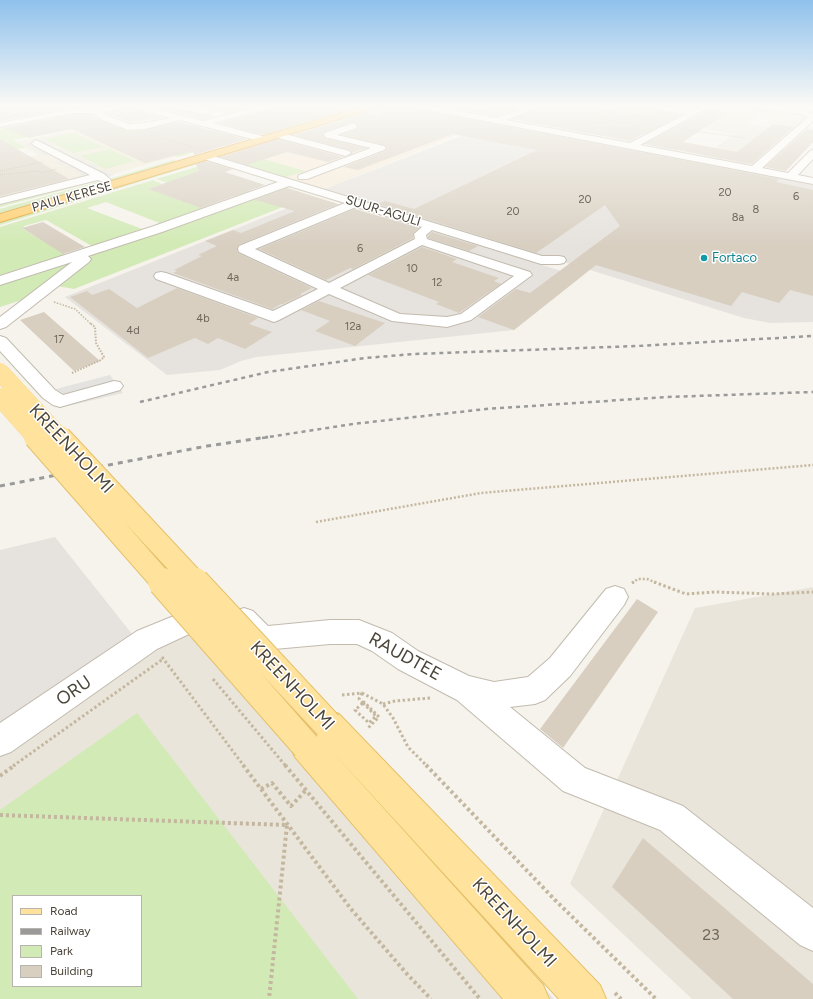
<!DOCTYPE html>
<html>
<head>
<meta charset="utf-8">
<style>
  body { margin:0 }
  #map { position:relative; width:813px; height:999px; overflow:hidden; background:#f6f3ec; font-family:Figtree,sans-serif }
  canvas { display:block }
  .legend { position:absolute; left:12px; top:895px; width:130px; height:92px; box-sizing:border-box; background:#fff; border:1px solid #b7b4b0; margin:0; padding:5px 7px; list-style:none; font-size:12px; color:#4b4439 }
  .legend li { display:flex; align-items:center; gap:8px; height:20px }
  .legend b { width:20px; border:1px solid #b7b4b0 }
</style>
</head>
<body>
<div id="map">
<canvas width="813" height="999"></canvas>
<ul class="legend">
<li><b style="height:5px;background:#ffe39c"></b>Road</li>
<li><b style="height:5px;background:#9a9a9a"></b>Railway</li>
<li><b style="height:11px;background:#d2eab5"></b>Park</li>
<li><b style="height:11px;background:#d8cfc1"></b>Building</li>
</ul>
</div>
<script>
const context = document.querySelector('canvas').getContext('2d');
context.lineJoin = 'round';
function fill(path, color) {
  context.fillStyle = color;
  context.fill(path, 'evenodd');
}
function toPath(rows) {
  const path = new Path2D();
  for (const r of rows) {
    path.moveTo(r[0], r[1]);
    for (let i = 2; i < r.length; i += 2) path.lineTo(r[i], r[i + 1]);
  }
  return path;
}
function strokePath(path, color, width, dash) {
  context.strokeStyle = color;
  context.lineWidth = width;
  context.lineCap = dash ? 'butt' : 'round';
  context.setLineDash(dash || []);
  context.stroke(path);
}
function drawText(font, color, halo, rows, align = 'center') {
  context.font = font + ' Figtree,sans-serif';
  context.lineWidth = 3;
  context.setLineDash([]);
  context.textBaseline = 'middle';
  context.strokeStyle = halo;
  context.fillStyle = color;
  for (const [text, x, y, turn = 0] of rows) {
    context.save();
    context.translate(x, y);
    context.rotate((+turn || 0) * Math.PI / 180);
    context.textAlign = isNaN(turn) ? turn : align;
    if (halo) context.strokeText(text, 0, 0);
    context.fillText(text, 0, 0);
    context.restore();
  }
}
fill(toPath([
  [747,124,786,130,747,164,704,156],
  [813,587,813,999,692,999,570,884,695,608],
  [199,604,554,999,0,999,0,740],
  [13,896,141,896,141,986,13,986]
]), '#eae5da');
fill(toPath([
  [389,106,407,106,489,122,322,190,212,158],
  [418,106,537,106,497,121],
  [707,106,737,106,806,116,794,130,763,126,772,117,705,107]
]), '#f7ead8');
fill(toPath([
  [492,124,813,183,813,322,770,323,744,318,587,269,322,190],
  [315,197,378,217,386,217,581,277,514,330,256,357,241,361,220,370,167,375,65,297],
  [55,537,140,644,0,737,0,550]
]), '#e6e2dd');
fill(toPath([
  [706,108,758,116,734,134,677,124],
  [112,123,197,150,97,179,0,204,0,164,38,155,15,142]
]), '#efe8d6');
fill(toPath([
  [195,106,267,106,232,115],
  [471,106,516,107,530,106,510,113],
  [617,106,653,106,652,107,686,114,648,135,581,123],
  [101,118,122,126,173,121,183,124,202,150,178,157,97,125,13,140,26,148,17,149,0,147,0,129,5,128,9,129],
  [75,133,104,147,73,153,45,139],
  [110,149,135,161,105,169,80,156],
  [264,159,305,171,286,177,243,165],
  [173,160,180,162,120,180,114,180,109,179],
  [199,163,201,163,0,225,0,222],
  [203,165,198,172,251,191,237,196,177,186,156,179],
  [153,180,162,184,148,189,203,208,172,219,162,224,106,202,87,208,142,229,92,246,46,220,24,226,23,229,66,255,3,277,0,275,0,227],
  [86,181,89,183,0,207,0,202],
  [101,181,105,183,0,213,0,209],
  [284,187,311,196,74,289,57,286,31,297,0,307,0,285],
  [137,713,358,999,0,999,0,810],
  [13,896,141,896,141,986,13,986]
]), '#d2eab5');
fill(toPath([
  [45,140,55,146,50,147,53,149,59,148,68,152,45,156,31,148,37,147,34,145,28,147,24,144],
  [77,157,87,162,81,163,84,165,90,163,98,167,92,169,95,171,102,169,114,175,103,178,88,179,74,171,79,169,76,168,70,169,65,167,71,165,68,163,62,165,55,162],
  [110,375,123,393,59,408,49,394,52,390]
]), '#e5e3e0');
fill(toPath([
  [0,106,104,106,73,108,0,121],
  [127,106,130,106,132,109,164,118,129,122,106,113,125,109],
  [150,106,172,106,215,116,203,119],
  [274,106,333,106,341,110,349,109,263,135,219,123,272,109],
  [382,106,413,106,418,109,779,179,776,182,813,190,813,296,790,290,779,303,742,292,731,306,596,265,514,330,478,317,516,289,530,293,620,226,605,205,536,253,377,204,385,201,414,209,537,150,453,134,358,170,344,167,385,151,388,148,384,145,342,135,357,129,358,126,354,122,324,132,323,134,325,138,366,148,352,153,349,150,294,135,365,113,381,116],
  [438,106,465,106,505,113,496,116],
  [542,106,594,106,646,115,654,111,681,115,630,141,511,119],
  [709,109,728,112,683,142,737,152,773,124,794,127,752,164,644,144],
  [73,114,93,114,99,120,128,132,145,130,180,122,247,139,194,155,193,151,145,163,72,129,28,138,5,128],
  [807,129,813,130,813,142,786,171,765,167],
  [0,139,69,179,0,196],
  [278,139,343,157,328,162,287,152,247,165,221,157],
  [206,161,233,169,225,172,265,185,201,208,148,189,199,171,196,164],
  [287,188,338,204,238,245,237,249,238,253,312,288,300,294,302,295,283,304,281,304,272,309,173,273,177,271,174,270,202,256,198,255,217,246,205,241,233,230,241,233,295,211,255,200],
  [355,209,419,228,413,233,413,238,353,269,350,268,326,280,259,249],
  [43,222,85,247,63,254,22,228],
  [432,232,478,246,469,251,428,238,428,236],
  [422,247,457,259,452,262,499,278,494,281,501,284,459,313,436,304,439,302,368,275],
  [177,288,258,318,249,324,272,332,245,349,218,338,208,344,195,338,148,358,70,297,87,291,92,295,109,289,137,308],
  [319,301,385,323,355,346,315,331,330,321,301,310],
  [44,312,100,361,74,371,20,320],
  [637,599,658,612,563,748,540,729],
  [643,838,813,984,813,999,733,999,612,887]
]), '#d8cfc1');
const minor = toPath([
  [111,106,126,106,125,108,102,112,106,115,129,124,145,123,171,118,132,108,131,106,144,106,203,121,261,106,273,106,272,108,213,123,266,137,267,139,263,142,180,120,145,129,128,130,100,119,94,113,73,113,0,127,0,123,73,109,96,109,111,106],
  [335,106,345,106,346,107,342,109,335,106],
  [414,106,430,106,496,118,530,106,541,106,506,120,630,143,686,114,654,109,654,106,664,106,693,110,701,106,711,106,640,145,752,166,808,117,801,114,752,108,748,106,770,106,802,110,813,113,813,121,762,168,788,173,810,151,813,150,813,159,798,175,813,178,813,184,418,108,414,106],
  [353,123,357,126,356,128,337,135,384,146,386,148,384,150,307,179,299,179,298,177,299,175,371,148,325,137,324,135,325,133,353,123],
  [278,132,349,151,351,153,346,156,275,137,274,135,275,133,278,132],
  [36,140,104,174,111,180,106,183,98,180,0,204,0,198,90,175,33,145,32,143,36,140],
  [207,154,542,256,559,256,564,257,566,260,564,263,559,264,541,264,432,230,426,235,427,239,530,272,532,275,471,320,447,327,392,321,329,294,279,320,274,322,156,279,154,276,156,273,161,272,166,273,273,311,318,289,239,252,238,249,239,246,345,203,289,186,162,232,88,256,91,259,89,262,6,327,0,329,0,317,72,262,0,285,0,276,154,226,278,182,204,159,202,157,204,155,207,154],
  [356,207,422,227,414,234,415,239,329,283,255,249,356,207],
  [422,245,514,276,461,314,447,317,400,314,340,288,422,245],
  [0,336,6,338,55,390,63,395,114,381,120,382,123,386,120,390,67,405,60,407,53,405,43,398,0,351,0,336],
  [615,586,624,589,628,597,624,605,570,676,545,700,535,704,510,707,585,768,683,806,813,908,813,951,800,945,660,830,563,791,457,700,398,669,372,651,357,644,330,644,263,650,253,646,235,627,231,619,235,611,244,608,253,611,268,626,330,620,359,620,392,633,418,651,469,676,494,682,528,677,550,658,606,589,615,586],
  [208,602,217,605,221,613,217,621,157,649,11,752,0,756,0,723,137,631,208,602]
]);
const major = toPath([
  [328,710,339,714,600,985,606,999,559,999,329,748,543,985,549,999,503,999,295,757,290,746,295,735,306,730,317,735,313,725,317,714,328,710]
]);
const highway = toPath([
  [365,106,377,106,376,108,120,186,0,222,0,214,365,106]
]);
strokePath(minor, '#c2bbae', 2);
strokePath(major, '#e6c16a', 2);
strokePath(highway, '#e0a43c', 2);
strokePath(toPath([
  [282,106,313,110],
  [195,107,211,107],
  [603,111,635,117,650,122],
  [612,113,636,106],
  [592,116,609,119],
  [636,116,647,115],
  [614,121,640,125],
  [591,124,631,117],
  [688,130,745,138],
  [157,136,193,147],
  [0,171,43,162],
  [0,175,38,171,42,173,57,169]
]), '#c4b79f', 1, [1, 1]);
strokePath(toPath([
  [54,302,75,309,91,324]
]), '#c4b79f', 1.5, [1.5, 1.5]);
strokePath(toPath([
  [72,373,101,360,104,357,96,343,95,327,90,323]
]), '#c4b79f', 2, [1.5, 1.5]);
strokePath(toPath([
  [316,522,481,493,813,465],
  [632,583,638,579,647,579,657,583]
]), '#c4b79f', 2.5, [2, 2]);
strokePath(toPath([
  [654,582,686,594,716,592,772,594,813,592],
  [632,583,634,582],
  [162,657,244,766],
  [362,693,359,699,363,703],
  [342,695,362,693,383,704,393,718,408,747,427,766],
  [363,703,376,716,369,723,355,710,363,703],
  [363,703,364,702,379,717,367,729],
  [383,704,395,701,430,698],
  [285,765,286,766],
  [13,766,163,659]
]), '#c4b79f', 3, [2.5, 2.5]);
strokePath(toPath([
  [243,765,351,909,407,974,431,999],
  [285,765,480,999],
  [426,765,555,900,656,999],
  [0,776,15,765],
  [261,789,272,783,291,806,306,790],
  [0,815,287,825,269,999],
  [615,993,621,999]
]), '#c4b79f', 4, [3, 3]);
fill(minor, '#fff');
fill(major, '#ffe39c');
fill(highway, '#ffcf6e');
strokePath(toPath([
  [140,402,268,372,365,358,414,354,637,346,813,336],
  [262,438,353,424,486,409,666,397,813,392]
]), '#9a9a9a', 2.5, [4, 4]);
strokePath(toPath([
  [0,486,207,446,268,437]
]), '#9a9a9a', 3, [5, 5]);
const majorBridgeFar2 = toPath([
  [0,372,61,438],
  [0,397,36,438]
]);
const majorBridgeFar1 = toPath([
  [35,437,163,583],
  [60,437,196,583]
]);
const majorBridge = toPath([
  [162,582,306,746],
  [195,582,328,725]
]);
strokePath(majorBridgeFar2, '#e6c16a', 18, []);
strokePath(majorBridgeFar1, '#e6c16a', 24, []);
strokePath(majorBridge, '#e6c16a', 30, []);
strokePath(toPath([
  [213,679,285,765]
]), '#c4b79f', 3, [2.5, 2.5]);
strokePath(majorBridgeFar2, '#ffe39c', 18);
strokePath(majorBridgeFar1, '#ffe39c', 22);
strokePath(majorBridge, '#ffe39c', 28);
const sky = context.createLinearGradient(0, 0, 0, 246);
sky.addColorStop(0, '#8fc1ec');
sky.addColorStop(0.43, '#fbfaf6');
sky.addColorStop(1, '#fbfaf600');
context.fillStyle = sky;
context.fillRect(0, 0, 813, 246);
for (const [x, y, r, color] of [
  [704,258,4,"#0f9aa8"]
]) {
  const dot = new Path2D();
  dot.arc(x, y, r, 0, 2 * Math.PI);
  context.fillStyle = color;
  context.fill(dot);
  strokePath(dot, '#fff', 1.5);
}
drawText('11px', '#6e675b', null, [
  ["20",725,193],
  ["6",796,197],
  ["20",585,200],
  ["8",756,210],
  ["20",513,212],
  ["8a",738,218],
  ["6",360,249],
  ["10",412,269],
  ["4a",233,278],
  ["12",437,283],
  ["4b",203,319],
  ["12a",353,327],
  ["4d",133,331],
  ["17",59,340]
]);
drawText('13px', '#4b4439', '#fff', [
  ["PAUL KERESE",72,197,-16],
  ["SUUR-AGULI",383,211,17]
]);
drawText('13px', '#0d838f', '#fff', [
  ["Fortaco",712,258]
], 'left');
drawText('16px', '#6e675b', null, [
  ["23",711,935]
]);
drawText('18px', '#4b4439', '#fff', [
  ["KREENHOLMI",71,449,47],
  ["RAUDTEE",405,657,29],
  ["KREENHOLMI",292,686,47],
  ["ORU",74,691,-35],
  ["KREENHOLMI",514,923,47]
]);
</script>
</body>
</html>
